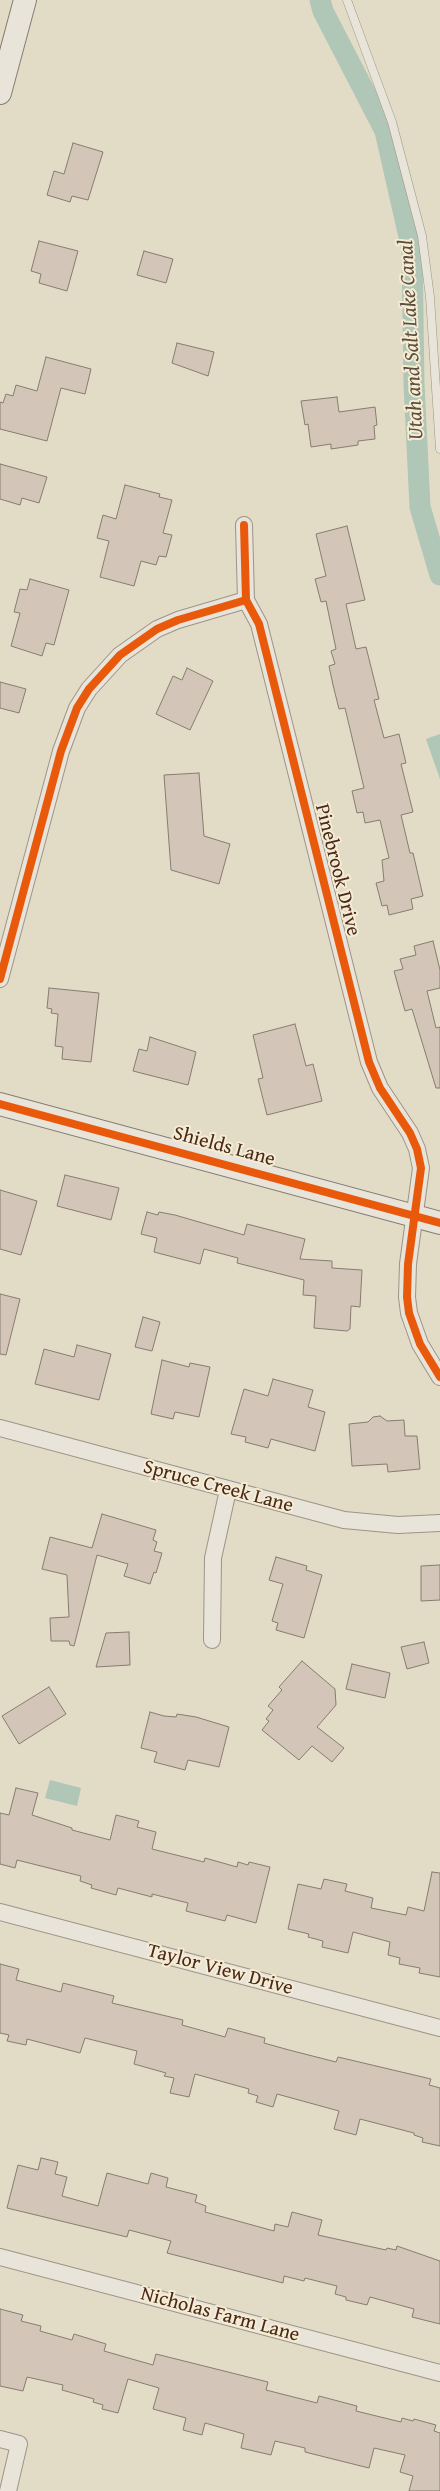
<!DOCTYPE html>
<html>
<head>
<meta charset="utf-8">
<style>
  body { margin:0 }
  canvas { display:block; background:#e2dbc6 }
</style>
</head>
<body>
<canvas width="440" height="2491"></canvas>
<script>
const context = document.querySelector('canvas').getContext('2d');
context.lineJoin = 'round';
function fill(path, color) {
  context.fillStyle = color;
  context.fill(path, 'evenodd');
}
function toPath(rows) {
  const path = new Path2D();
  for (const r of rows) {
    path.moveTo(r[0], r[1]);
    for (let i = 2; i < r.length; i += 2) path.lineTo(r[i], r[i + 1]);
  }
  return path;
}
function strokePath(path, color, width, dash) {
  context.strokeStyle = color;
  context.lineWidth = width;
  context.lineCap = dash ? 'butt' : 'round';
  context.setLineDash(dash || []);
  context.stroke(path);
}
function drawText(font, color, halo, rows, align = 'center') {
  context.font = font + ' "Gentium Book Plus",serif';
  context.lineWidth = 4;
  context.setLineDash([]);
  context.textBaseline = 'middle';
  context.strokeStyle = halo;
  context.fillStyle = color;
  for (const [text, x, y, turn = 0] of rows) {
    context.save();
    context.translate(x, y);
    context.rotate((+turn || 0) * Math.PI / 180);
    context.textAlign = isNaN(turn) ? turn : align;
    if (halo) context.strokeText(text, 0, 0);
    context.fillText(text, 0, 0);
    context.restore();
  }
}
fill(toPath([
  [440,734,440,779,426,739],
  [50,1780,81,1788,77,1806,45,1798]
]), '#b0c6b7');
strokePath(toPath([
  [320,0,323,11,385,131,412,250,414,384,420,507,440,575]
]), '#b0c6b7', 21);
const building = toPath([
  [73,143,103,152,88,200,72,196,70,202,47,195,54,171,64,174,73,143],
  [39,241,78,251,67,291,39,283,41,274,31,271,39,241],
  [144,251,173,259,166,283,137,275,144,251],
  [177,343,214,352,208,376,172,363,177,343],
  [46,357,91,369,85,394,61,388,47,441,0,429,0,402,3,403,6,394,13,396,16,385,37,391,46,357],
  [337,397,339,412,375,407,377,425,374,426,375,439,358,441,358,445,331,449,331,444,311,447,308,424,305,425,301,401,337,397],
  [0,464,47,477,39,503,22,498,20,505,0,499,0,464],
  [125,485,160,494,159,497,172,500,163,533,172,535,166,557,159,556,156,565,141,561,134,586,100,577,109,541,97,538,103,515,116,519,125,485],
  [347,526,365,600,346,604,356,649,366,647,379,699,374,700,384,738,399,734,406,763,401,764,413,812,401,815,410,853,413,853,423,896,411,899,413,909,389,915,387,905,382,906,376,883,384,881,382,860,389,858,380,820,365,823,363,812,357,813,352,791,364,788,345,708,339,709,333,685,329,666,335,664,331,651,336,649,326,601,321,602,315,579,326,576,316,534,347,526],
  [30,579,69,590,54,645,46,643,42,656,11,646,20,613,14,612,20,589,27,590,30,579],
  [187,668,213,681,190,730,156,714,173,676,182,680,187,668],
  [0,682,26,689,19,713,0,708,0,682],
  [199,773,204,836,230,844,219,884,171,870,164,775,199,773],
  [433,941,440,970,440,988,427,991,436,1028,440,1027,440,1088,436,1088,412,1009,405,1011,394,971,403,969,400,959,416,955,414,946,433,941],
  [49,988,99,993,91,1062,62,1059,63,1047,55,1046,58,1014,51,1013,52,1009,47,1008,49,988],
  [295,1024,306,1066,313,1064,322,1101,267,1115,258,1079,263,1078,253,1035,295,1024],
  [150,1037,196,1052,188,1085,133,1071,139,1049,147,1051,150,1037],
  [65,1175,119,1188,111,1220,57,1206,65,1175],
  [0,1190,37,1201,21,1255,0,1249,0,1190],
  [147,1212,158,1215,159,1212,175,1215,244,1235,247,1224,305,1239,300,1259,332,1261,332,1268,362,1270,360,1307,351,1306,350,1329,347,1331,314,1328,316,1296,303,1295,304,1280,237,1263,238,1258,204,1249,200,1264,154,1252,157,1238,141,1234,147,1212],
  [0,1294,20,1299,6,1355,0,1354,0,1294],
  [143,1317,160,1322,152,1351,135,1347,143,1317],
  [77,1345,111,1354,99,1400,35,1384,44,1349,74,1357,77,1345],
  [162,1360,189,1367,190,1363,210,1367,199,1417,175,1412,173,1419,151,1414,162,1360],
  [273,1379,313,1390,308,1407,325,1412,315,1451,271,1439,268,1448,245,1442,246,1437,231,1434,244,1389,268,1396,273,1379],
  [380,1416,387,1421,404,1420,405,1436,417,1436,420,1469,388,1472,387,1464,352,1466,349,1424,368,1422,373,1417,380,1416],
  [102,1514,156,1530,153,1540,157,1542,154,1551,162,1553,156,1573,154,1572,150,1584,124,1576,128,1564,97,1555,74,1646,70,1645,69,1641,51,1641,50,1618,69,1617,67,1575,42,1569,50,1537,92,1548,102,1514],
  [276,1557,307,1566,306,1570,322,1575,304,1638,276,1630,278,1623,272,1621,283,1584,269,1580,276,1557],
  [440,1565,440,1600,421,1601,421,1566,440,1565],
  [129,1632,130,1665,96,1667,106,1633,129,1632],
  [424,1642,429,1663,407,1669,401,1647,424,1642],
  [302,1661,335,1689,336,1705,317,1727,344,1748,332,1762,312,1746,299,1760,262,1730,269,1721,266,1719,273,1710,268,1706,282,1690,279,1687,302,1661],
  [352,1664,390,1673,385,1698,346,1689,352,1664],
  [49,1687,66,1714,19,1744,2,1716,49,1687],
  [150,1712,164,1716,176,1717,177,1714,196,1717,229,1727,219,1767,188,1760,185,1770,154,1762,157,1752,141,1748,150,1712],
  [16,1788,38,1793,32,1815,72,1828,72,1830,110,1840,116,1815,139,1821,137,1827,156,1832,152,1849,204,1862,205,1858,237,1867,238,1862,248,1865,249,1862,270,1867,256,1923,227,1915,225,1921,186,1911,188,1903,152,1894,152,1897,118,1888,116,1895,91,1888,92,1885,80,1881,81,1876,17,1860,15,1868,0,1864,0,1813,9,1815,16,1788],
  [432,1872,440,1873,440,1977,419,1973,420,1968,399,1964,400,1958,388,1955,390,1942,353,1932,348,1953,322,1947,323,1941,308,1937,309,1934,288,1929,298,1884,321,1889,324,1879,347,1884,345,1891,373,1898,371,1908,406,1915,408,1907,424,1911,432,1872],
  [0,1964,19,1969,16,1980,61,1992,63,1983,114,1996,112,2003,183,2020,182,2025,225,2037,228,2028,265,2038,264,2043,289,2050,336,2062,338,2057,431,2079,429,2085,440,2088,440,2146,422,2142,423,2138,414,2135,414,2133,360,2119,356,2135,334,2129,339,2111,277,2094,273,2107,256,2102,258,2096,248,2093,249,2089,195,2074,189,2097,170,2093,174,2078,164,2076,166,2073,134,2064,137,2051,85,2038,80,2053,27,2039,26,2045,7,2041,9,2035,0,2033,0,1964],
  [41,2158,58,2162,55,2174,67,2177,62,2196,98,2206,107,2173,148,2184,151,2173,168,2178,166,2187,197,2195,195,2202,206,2206,205,2212,274,2231,275,2224,288,2227,292,2212,322,2220,318,2235,386,2250,387,2248,396,2250,397,2246,440,2261,440,2324,412,2317,414,2309,370,2297,367,2305,346,2300,346,2297,335,2294,337,2286,305,2278,304,2281,284,2276,283,2283,167,2253,171,2241,129,2230,127,2237,7,2208,18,2165,38,2170,41,2158],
  [0,2309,23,2315,21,2321,41,2326,40,2331,72,2340,74,2334,106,2344,104,2351,153,2365,156,2354,268,2382,266,2390,317,2403,319,2396,357,2406,356,2411,401,2422,402,2418,413,2421,414,2419,436,2425,434,2431,440,2433,440,2491,409,2491,413,2476,400,2472,405,2455,374,2448,369,2468,305,2452,305,2448,275,2441,271,2455,241,2448,244,2434,205,2423,202,2435,183,2430,186,2418,153,2409,159,2388,128,2379,118,2413,102,2409,103,2405,93,2402,94,2399,62,2390,63,2385,27,2377,23,2391,0,2386,0,2309]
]);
fill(building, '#d3c5b7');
strokePath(building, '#867d71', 1);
const lane = toPath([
  [347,0,392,122,422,236,430,297,440,449]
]);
const street = toPath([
  [244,525,246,600,259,624,369,1062,380,1088,410,1133,417,1149,421,1168,408,1264,407,1297,409,1313,420,1344,440,1377],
  [0,979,61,751,77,708,89,689,120,655,157,629,178,620,246,600],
  [0,1428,344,1520,398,1525,440,1523],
  [212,1640,213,1558,228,1490],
  [0,1912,440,2028],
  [0,2257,440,2373],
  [0,2439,19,2444,8,2491]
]);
const secondary = toPath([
  [0,93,25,0],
  [0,1104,440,1223]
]);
strokePath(lane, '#9c9487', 9);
strokePath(street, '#9c9487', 18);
strokePath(secondary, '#867d71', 24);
strokePath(lane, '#e9e4da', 8);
strokePath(street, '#e9e4da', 16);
strokePath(secondary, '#e9e4da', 22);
strokePath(toPath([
  [244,525,246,600,259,624,369,1062,380,1088,410,1133,417,1149,421,1168,408,1264,407,1297,409,1313,420,1344,440,1377],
  [0,979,61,751,77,708,89,689,120,655,157,629,178,620,246,600],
  [0,1104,440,1223]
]), '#e8590c', 8);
drawText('20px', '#49291d', '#f5ecd2', [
  ["Pinebrook Drive",337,870,76],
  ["Shields Lane",224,1147,15],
  ["Spruce Creek Lane",218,1487,15],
  ["Taylor View Drive",220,1970,15],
  ["Nicholas Farm Lane",220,2315,15]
]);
drawText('italic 21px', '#5d4e42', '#f5ecd2', [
  ["Utah and Salt Lake Canal",412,340,-93]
]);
</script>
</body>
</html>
